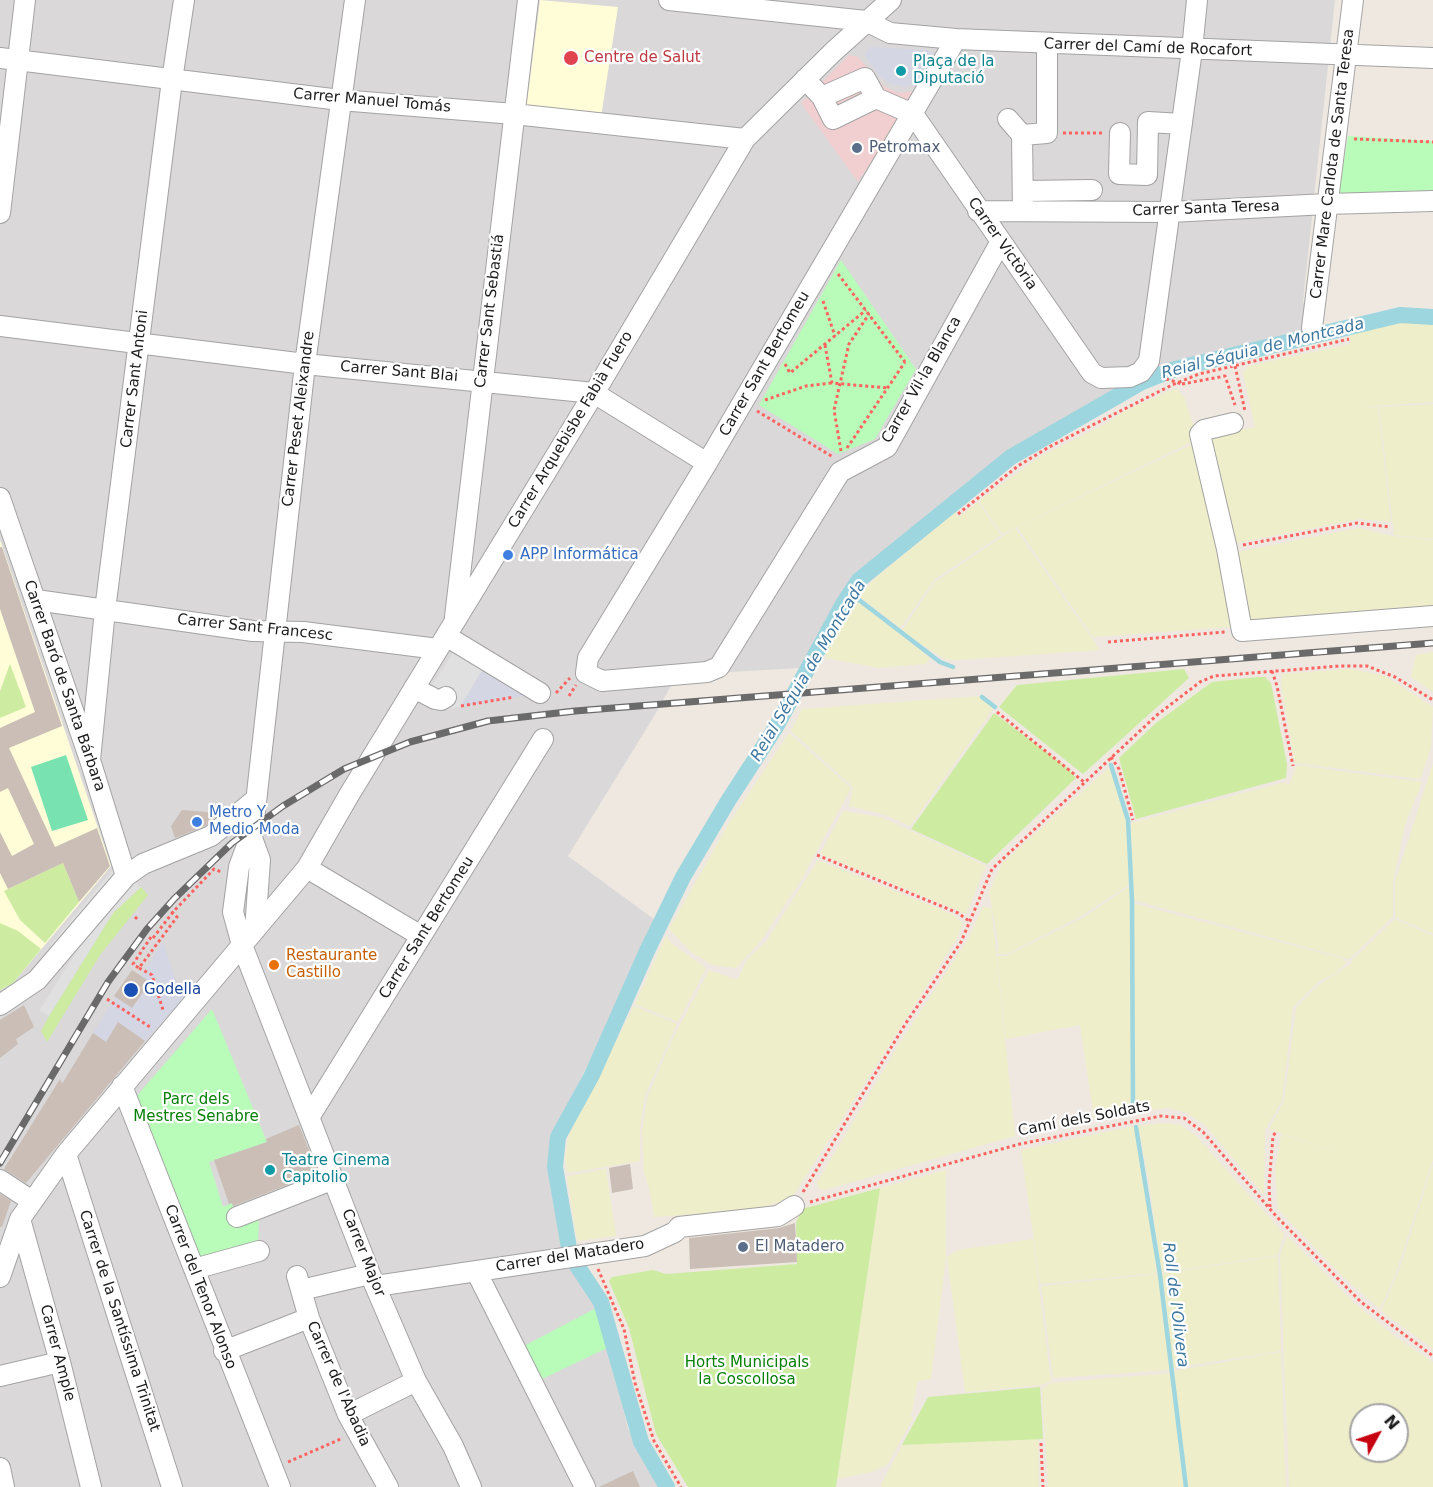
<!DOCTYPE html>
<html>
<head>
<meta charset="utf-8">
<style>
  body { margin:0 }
  #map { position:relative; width:1433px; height:1487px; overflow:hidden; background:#eee8e0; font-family:"DejaVu Sans",sans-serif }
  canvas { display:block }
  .north { position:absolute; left:1349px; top:1403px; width:60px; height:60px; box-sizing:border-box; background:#fff; border:2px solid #a4a4a4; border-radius:50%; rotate:50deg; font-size:16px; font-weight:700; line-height:24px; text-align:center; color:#1c1c1c }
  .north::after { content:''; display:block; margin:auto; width:21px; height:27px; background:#c70011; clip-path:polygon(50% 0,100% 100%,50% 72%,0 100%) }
</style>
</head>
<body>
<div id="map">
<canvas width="1433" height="1487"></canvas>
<div class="north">N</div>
</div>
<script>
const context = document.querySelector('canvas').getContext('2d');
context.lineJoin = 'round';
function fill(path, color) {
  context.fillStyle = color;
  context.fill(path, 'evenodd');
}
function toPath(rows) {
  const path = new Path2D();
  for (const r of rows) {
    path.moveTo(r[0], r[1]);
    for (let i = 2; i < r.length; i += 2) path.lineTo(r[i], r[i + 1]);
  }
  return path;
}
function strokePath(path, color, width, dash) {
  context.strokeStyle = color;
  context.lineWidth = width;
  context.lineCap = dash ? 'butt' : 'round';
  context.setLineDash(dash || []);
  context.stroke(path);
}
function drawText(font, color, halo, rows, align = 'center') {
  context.font = font + ' "DejaVu Sans",sans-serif';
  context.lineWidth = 4.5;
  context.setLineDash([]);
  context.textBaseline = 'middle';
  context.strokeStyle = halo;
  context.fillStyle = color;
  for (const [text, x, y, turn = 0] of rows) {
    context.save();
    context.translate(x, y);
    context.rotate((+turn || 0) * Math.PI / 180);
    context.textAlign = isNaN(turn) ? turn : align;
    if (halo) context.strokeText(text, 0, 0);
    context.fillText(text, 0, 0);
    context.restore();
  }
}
fill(toPath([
  [0,0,1335,0,1303,301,1312,328,1157,370,1006,454,863,569,841,595,801,668,677,675,656,713,568,856,655,920,617,1007,554,1131,549,1156,562,1247,598,1307,628,1429,659,1487,0,1487]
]), '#dad8d9');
fill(toPath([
  [849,55,858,57,884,86,898,93,917,91,858,182,801,103]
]), '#f1cecf');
fill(toPath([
  [540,0,618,7,601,117,526,110],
  [0,540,111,866,13,983,0,990]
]), '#fffcd8');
fill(toPath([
  [1410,321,1433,322,1433,402,1360,407,1378,407,1391,522,1360,519,1236,543,1229,539,1206,437,1255,427,1243,373,1248,366,1350,344,1350,331],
  [1172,390,1178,390,1184,397,1198,439,1002,534,979,501,984,497,1041,456,1105,424,1126,410],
  [1433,404,1433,539,1394,535,1379,407],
  [1199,441,1232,627,1093,637,1017,527],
  [978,502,1001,535,935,579,900,628,860,597,872,581,955,512,959,517],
  [1015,528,1100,650,958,660,945,659,905,634,902,630,935,582],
  [1359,528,1393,536,1433,540,1433,609,1248,621,1237,552],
  [853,597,930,658,926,664,879,668,826,658,825,653],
  [1433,652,1433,692,1411,677,1416,655],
  [1351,669,1385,676,1433,707,1431,748,1420,779,1295,763,1281,685,1282,674],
  [980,696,993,709,910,826,883,814,849,806,853,787,791,731,802,709],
  [789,733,851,788,800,882,760,942,736,968,713,965,692,953,669,929,729,823],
  [1433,763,1433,934,1395,917,1395,882],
  [1297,765,1422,782,1405,825,1393,882,1393,917,1349,959,1133,900,1131,823,1285,782,1289,785],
  [1111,766,1126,817,1130,884,1081,916,1007,954,998,954,998,942,989,892,1002,863],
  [843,811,881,817,986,866,966,914,820,854],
  [818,860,954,915,963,923,957,938,792,1198,787,1202,775,1203,758,1210,654,1217,650,1191,644,1173,642,1132,647,1098,670,1044,709,970,737,980,748,958,765,943],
  [1130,886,1132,1113,1094,1119,1080,1025,1006,1039,997,956,1006,956,1083,918],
  [1132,903,1344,959,1346,963,1334,974,1319,981,1293,1007,1282,1101,1265,1130,1264,1195,1205,1125,1185,1112,1168,1108,1133,1112],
  [983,907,991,908,995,941,1015,1136,824,1190,818,1188,817,1182,825,1169,901,1041,968,939],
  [1395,919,1433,936,1433,1160,1396,1273,1380,1309,1341,1275,1278,1209,1275,1170,1281,1134,1345,1155,1269,1129,1284,1101,1296,1008,1317,986,1352,963,1351,961],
  [666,936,672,944,706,968,678,1022,635,1004],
  [634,1006,677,1024,645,1095,640,1128,640,1161,567,1173,565,1157,569,1134],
  [1164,1123,1181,1125,1196,1136,1284,1234,1278,1255,1161,1273,1149,1181,1138,1126],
  [1134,1126,1145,1179,1157,1273,1040,1284,1021,1150],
  [1433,1164,1433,1349,1381,1311,1398,1273],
  [606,1169,616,1236,577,1241,567,1176],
  [946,1170,946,1258,931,1379,918,1381,911,1416,913,1418,887,1465,872,1472,837,1479,880,1188],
  [1287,1236,1354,1303,1397,1338,1433,1362,1433,1487,1289,1487,1280,1255],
  [1361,1415,1397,1415,1397,1451,1361,1451],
  [1033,1239,1051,1381,1042,1385,965,1392,947,1257,958,1250],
  [1278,1256,1281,1351,1173,1368,1161,1274],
  [1159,1274,1171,1370,1053,1378,1041,1286],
  [1281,1352,1286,1487,1186,1487,1173,1371],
  [1172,1373,1185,1487,1048,1487,1042,1390,1050,1383],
  [1038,1439,1039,1487,882,1487,881,1485,902,1445]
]), '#efeeca');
fill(toPath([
  [10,664,26,707,0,718,0,691],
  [1184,669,1189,678,1083,774,999,707,1017,685],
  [1258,677,1265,677,1271,683,1287,764,1286,778,1136,819,1119,758,1156,723,1212,682],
  [994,713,1069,769,1076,778,987,864,911,829],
  [63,863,79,902,45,943,20,920,4,891],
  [141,887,148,895,100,955,47,1042,41,1031,49,1016,113,913],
  [0,923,18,931,41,949,13,983,0,990],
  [880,1188,836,1487,688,1487,656,1434,629,1328,609,1281,612,1277,653,1270,666,1274,797,1264,796,1223,802,1209],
  [1040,1387,1043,1439,902,1445,928,1397]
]), '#cdeca2');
fill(toPath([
  [1348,136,1433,141,1433,197,1338,196],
  [841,260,916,369,875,439,838,454,759,405],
  [212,1009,267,1142,209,1162,223,1207,232,1203,239,1224,259,1218,258,1242,196,1258,135,1098],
  [598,1307,609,1347,540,1380,524,1346]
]), '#b9fcb9');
fill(toPath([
  [66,755,88,820,52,831,31,767]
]), '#78e3b1');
fill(toPath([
  [454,651,483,669,460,707,444,710,424,698],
  [115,867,118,870,53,947,50,945],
  [133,879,141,887,113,913,49,1016,39,1011,106,905]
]), '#e0e0e0');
fill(toPath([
  [870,47,927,50,934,54,921,83,905,87,888,83,880,76,865,56],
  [487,662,540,693,460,707],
  [163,942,179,990,187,995,145,1041,118,1022,106,1042,93,1033,116,997,141,976]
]), '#d5d6e4');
strokePath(toPath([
  [850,593,940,662,953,667],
  [982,697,995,707],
  [1111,765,1128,820,1132,900,1133,1112],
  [1136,1127,1160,1275,1186,1487]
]), '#9dd6df', 4.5);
strokePath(toPath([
  [569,1248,555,1167,558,1137,592,1075,647,951,683,877,728,801,776,727,843,604,859,580,1011,457,1142,382,1175,369,1400,315,1433,317],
  [574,1261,601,1302,641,1442,667,1487]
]), '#9dd6df', 16);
fill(toPath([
  [0,547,2,547,62,726,9,748,55,847,97,828,110,866,79,902,63,863,8,889,0,873,0,832,12,856,34,844,8,788,0,792,0,728,35,712,0,609],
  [182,810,220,813,205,826,175,838,171,826],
  [132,970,150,982,132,1008,114,996],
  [24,1005,34,1027,16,1039,18,1044,0,1058,0,1020],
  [118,1022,145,1041,26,1183,4,1169,60,1079,62,1084,93,1033,106,1042],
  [299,1125,318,1173,233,1206,232,1203,229,1204,214,1160,267,1142,266,1139],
  [630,1164,633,1189,612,1193,609,1168],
  [0,1194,11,1201,2,1227,0,1227],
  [795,1223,797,1262,690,1269,689,1238,779,1228],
  [633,1471,640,1487,599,1487]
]), '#cabeb6');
const minor = toPath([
  [669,0,866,21,890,33,956,39,1433,58],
  [956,39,707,463,588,658,586,673,602,681,707,672,719,667,840,472,887,447,1000,243],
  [0,58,340,100,514,114,745,139],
  [805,79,822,97,833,119,876,98,913,114,1092,373,1101,378,1130,377,1141,372,1149,361,1192,50,1197,0],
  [822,97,865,78,876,98],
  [1008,119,1022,135,1047,133,1047,44],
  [1120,133,1119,174,1147,175,1148,122,1182,124],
  [1022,135,1023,211],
  [1025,191,1092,190],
  [978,211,1170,212,1327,204,1433,201],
  [0,213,25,0],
  [0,326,305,364,594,393,707,463],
  [1312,328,1353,0],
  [1233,423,1204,430,1200,434,1227,549,1242,631,1433,616],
  [0,498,90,760,126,876],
  [36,600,253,631,303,632,438,649],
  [455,617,528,0],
  [446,636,540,693],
  [414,688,435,699,441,700,446,697],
  [90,760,105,610,172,80,184,0],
  [252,838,305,364,355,0],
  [252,838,246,848,239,867,233,912,242,945,370,1274,416,1381,453,1446,471,1487],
  [252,838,260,860,255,930],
  [307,868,421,936],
  [0,1005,37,980,126,876,143,864,211,836,256,799],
  [122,1086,280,1487],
  [310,1116,543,739],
  [66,1154,172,1487],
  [0,1180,32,1201],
  [237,1217,334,1179],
  [20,1219,60,1362,91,1487],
  [194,1269,259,1251],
  [476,1271,585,1487],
  [297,1276,309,1318,348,1415,388,1487],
  [0,1277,20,1219,66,1154,307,868,349,795,599,385,745,139,834,51,891,0],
  [376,1286,645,1246,675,1232,679,1227,778,1216,794,1206],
  [301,1290,370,1274],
  [224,1351,309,1318],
  [0,1376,60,1362],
  [348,1415,416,1381],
  [0,1468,4,1487]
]);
strokePath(minor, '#a3a3a3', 22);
strokePath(toPath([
  [1063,133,1102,133],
  [1354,139,1433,142],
  [838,274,905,362],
  [823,301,835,336],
  [825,345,832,383,888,388],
  [785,364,790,373,866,310],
  [1235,366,1245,411],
  [1182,384,1225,376,1235,405],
  [765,400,806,386,831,383],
  [757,411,833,457],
  [847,448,905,362],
  [841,451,834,410,849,344,869,314],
  [958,514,1018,466,1049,447,1172,385,1199,374,1349,339],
  [1243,545,1357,523,1390,527],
  [1108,642,1225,632],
  [1272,671,1277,686,1293,766],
  [556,693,570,678],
  [569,696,576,685],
  [461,706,514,697],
  [997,712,1084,782],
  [1111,757,1119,769,1133,820],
  [817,855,958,913,969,921],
  [135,919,139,915],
  [151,937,133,964,139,968,177,917,170,910],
  [153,938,173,912,214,869,221,872],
  [139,968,152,975,163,1010],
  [107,999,150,1027],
  [803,1192,906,1023,961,942,992,869,1157,715,1200,682,1214,676,1340,666,1367,666,1395,677,1433,700],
  [810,1202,1020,1144,1161,1116,1184,1118,1203,1132,1277,1217,1361,1302,1433,1356],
  [1270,1207,1269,1185,1273,1136,1276,1132],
  [598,1269,624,1329,635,1383,654,1441,681,1487],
  [1041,1443,1043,1487],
  [288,1462,343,1438]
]), '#ff6360', 3, [3, 3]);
strokePath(minor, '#fff', 20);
const rail = toPath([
  [0,1163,108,982,147,929,174,899,232,843,283,806,344,769,410,742,488,721,575,711,1433,643]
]);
strokePath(rail, '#6a6a6a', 7);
strokePath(rail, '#fff', 4.5, [14]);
strokePath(toPath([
  [1166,379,1182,384]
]), '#ff6360', 3, [3, 3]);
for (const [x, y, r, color] of [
  [571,58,8,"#e0444e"],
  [901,71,6,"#0f9aa8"],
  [857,148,6,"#5c6f8a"],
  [508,555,6,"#3f7fe0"],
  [197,822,6,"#3f7fe0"],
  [274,965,6,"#e8710a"],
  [131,990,8,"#1a4fb4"],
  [270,1170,6,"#0f9aa8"],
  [743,1247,6,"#5c6f8a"]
]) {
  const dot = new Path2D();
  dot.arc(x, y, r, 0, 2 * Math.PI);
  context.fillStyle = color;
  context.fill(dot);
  strokePath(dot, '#fff', 2);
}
drawText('15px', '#1c1c1c', '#fff', [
  ["Carrer del Camí de Rocafort",1148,48,2],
  ["Carrer Manuel Tomás",372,101,5],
  ["Carrer Mare Carlota de Santa Teresa",1333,164,-83],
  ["Carrer Santa Teresa",1206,209,-2],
  ["Carrer Victòria",1002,244,55],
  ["Carrer Sant Sebastiá",490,311,-83],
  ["Carrer Sant Bertomeu",765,364,-60],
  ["Carrer Sant Blai",399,372,5],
  ["Carrer Sant Antoni",135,379,-83],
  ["Carrer Vil·la Blanca",922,380,-60],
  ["Carrer Peset Aleixandre",299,419,-83],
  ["Carrer Arquebisbe Fabià Fuero",571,430,-59],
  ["Carrer Sant Francesc",255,628,6],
  ["Carrer Baró de Santa Bárbara",64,686,71],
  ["Carrer Sant Bertomeu",427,928,-58],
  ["Camí dels Soldats",1084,1119,-11],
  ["Carrer Major",363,1253,68],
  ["Carrer del Matadero",570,1256,-9],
  ["Carrer del Tenor Alonso",200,1287,69],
  ["Carrer de la Santíssima Trinitat",119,1321,72],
  ["Carrer Ample",57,1353,75],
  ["Carrer de l'Abadia",338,1384,66]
]);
drawText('15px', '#be3a42', '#fff', [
  ["Centre de Salut",584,58]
], 'left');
drawText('15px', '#0d838f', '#fff', [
  ["Plaça de la",913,62],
  ["Diputació",913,79],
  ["Teatre Cinema",282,1161],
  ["Capitolio",282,1178]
], 'left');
drawText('15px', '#4e5e75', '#fff', [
  ["Petromax",869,148],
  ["El Matadero",755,1247]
], 'left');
drawText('15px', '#366cbe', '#fff', [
  ["APP Informática",520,555],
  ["Metro Y",209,813],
  ["Medio Moda",209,830]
], 'left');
drawText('15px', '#c56008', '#fff', [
  ["Restaurante",286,956],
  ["Castillo",286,973]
], 'left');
drawText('15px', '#164399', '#fff', [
  ["Godella",144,990]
], 'left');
drawText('15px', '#057f05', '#fff', [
  ["Parc dels",196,1100],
  ["Mestres Senabre",196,1117],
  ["Horts Municipals",747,1363],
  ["la Coscollosa",747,1380]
]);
drawText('italic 16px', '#3e78a0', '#fff', [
  ["Reial Séquia de Montcada",1263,349,-14],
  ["Reial Séquia de Montcada",809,671,-59],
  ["Roll de l'Olivera",1175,1305,83]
]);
</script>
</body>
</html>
